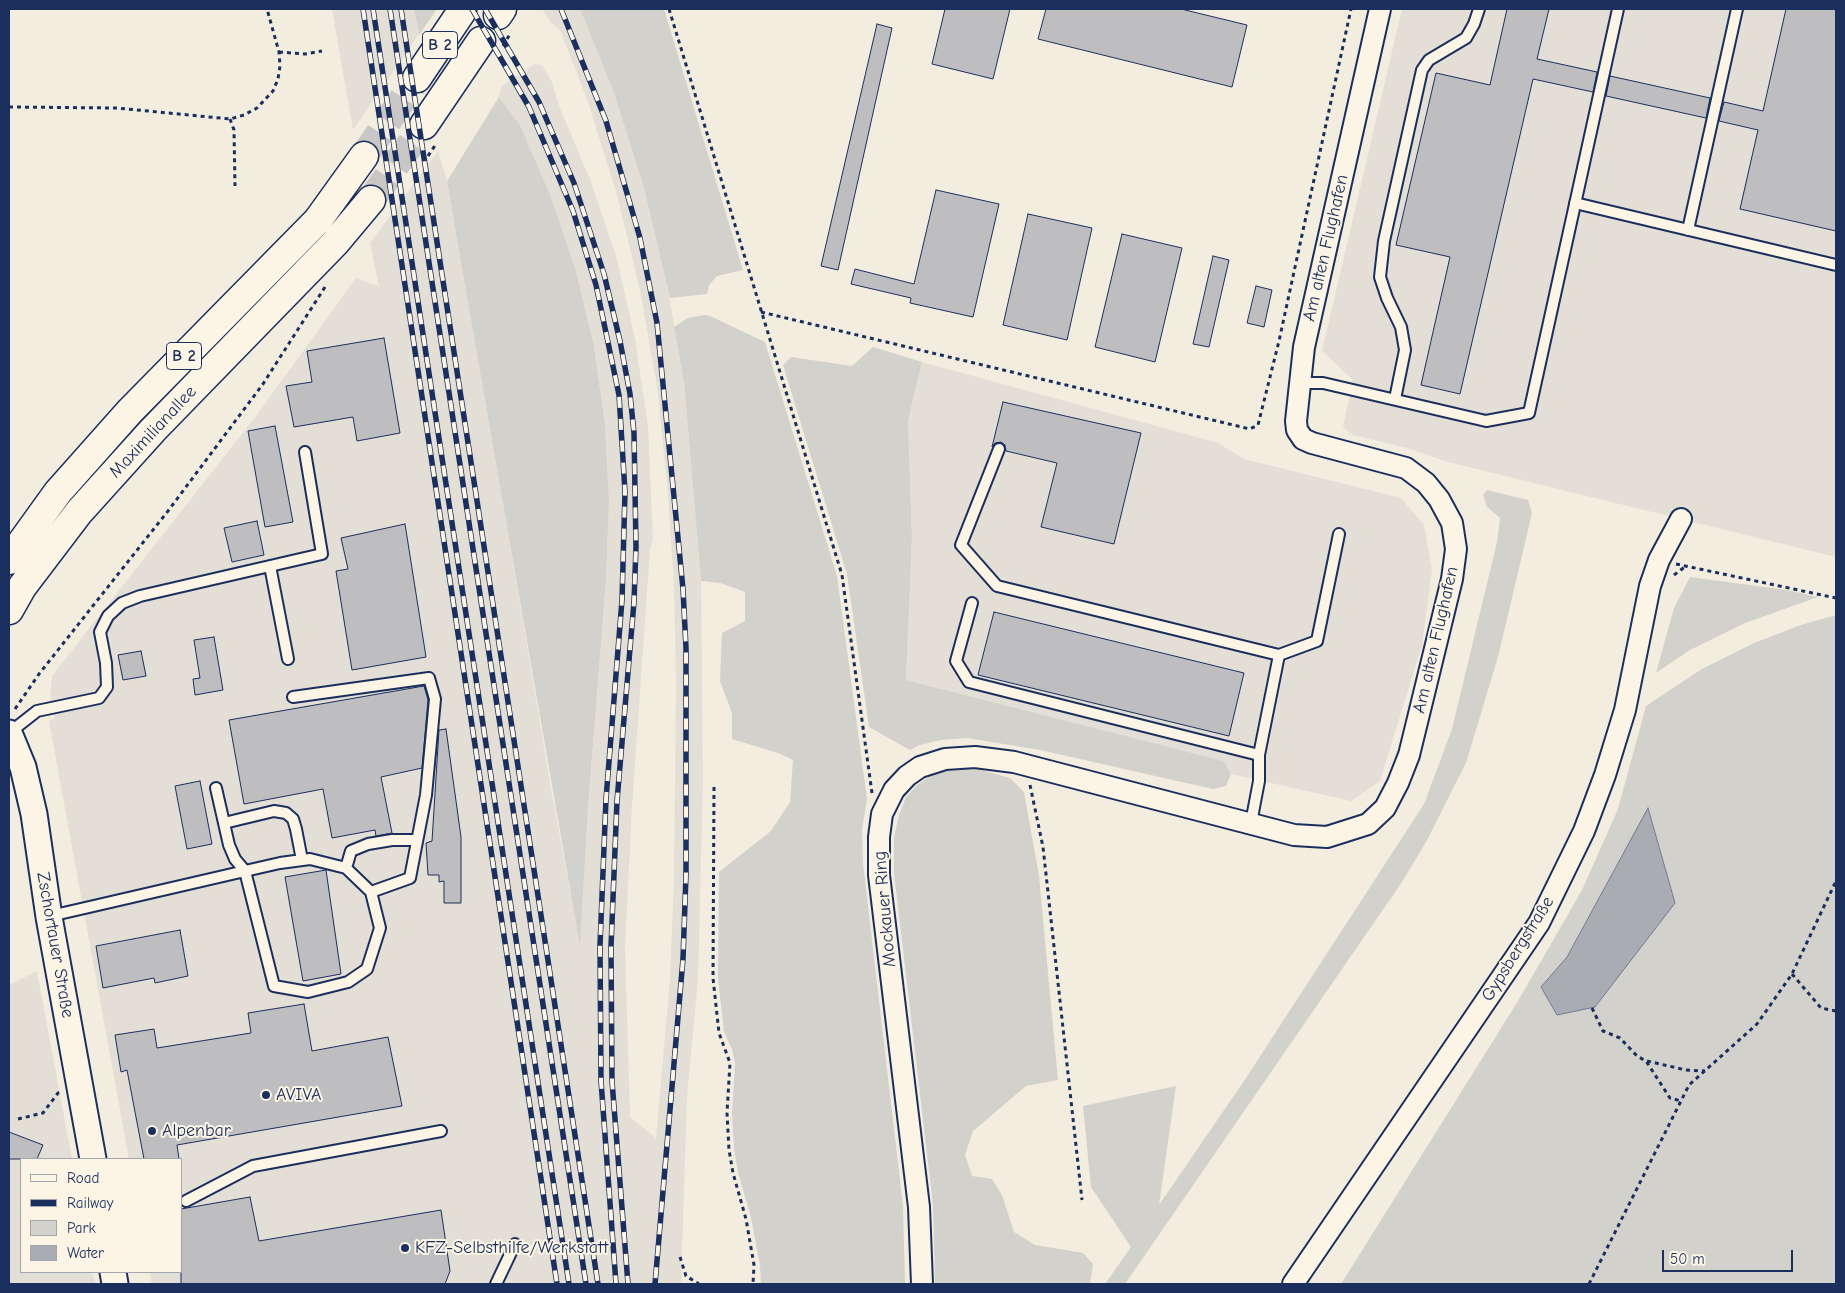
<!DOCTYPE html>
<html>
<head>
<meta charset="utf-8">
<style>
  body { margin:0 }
  #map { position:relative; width:1845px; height:1293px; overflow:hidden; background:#f3ede0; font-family:"Comic Neue",sans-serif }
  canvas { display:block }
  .frame { position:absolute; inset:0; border:10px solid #1b2f5e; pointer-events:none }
  .legend { position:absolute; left:20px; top:1158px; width:162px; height:115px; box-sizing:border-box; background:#fcf5e5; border:1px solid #a2a6af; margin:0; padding:6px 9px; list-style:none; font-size:15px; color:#1b2f5e }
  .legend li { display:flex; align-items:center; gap:10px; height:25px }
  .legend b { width:25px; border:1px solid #a2a6af }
  .scale { position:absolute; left:1662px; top:1250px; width:131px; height:22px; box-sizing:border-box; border:2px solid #1b2f5e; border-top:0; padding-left:6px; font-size:15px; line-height:18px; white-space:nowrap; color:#1b2f5e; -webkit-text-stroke:4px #fcf5e5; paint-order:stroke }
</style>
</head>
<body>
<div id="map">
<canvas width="1845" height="1293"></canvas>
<div class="frame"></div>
<ul class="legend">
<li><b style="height:6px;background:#fcf5e5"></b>Road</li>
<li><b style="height:6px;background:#1b2f5e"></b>Railway</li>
<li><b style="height:14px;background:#d3d1cc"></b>Park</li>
<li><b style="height:14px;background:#a9acb3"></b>Water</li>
</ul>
<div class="scale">50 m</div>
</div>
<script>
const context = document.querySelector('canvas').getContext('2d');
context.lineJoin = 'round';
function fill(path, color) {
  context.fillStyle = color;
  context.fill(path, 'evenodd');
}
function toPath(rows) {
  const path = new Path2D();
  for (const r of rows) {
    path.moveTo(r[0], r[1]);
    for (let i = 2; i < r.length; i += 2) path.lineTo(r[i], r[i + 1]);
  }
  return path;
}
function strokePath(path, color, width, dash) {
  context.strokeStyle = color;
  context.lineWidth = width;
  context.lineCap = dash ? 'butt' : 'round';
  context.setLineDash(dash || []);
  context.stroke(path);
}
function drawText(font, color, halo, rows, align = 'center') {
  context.font = font + ' "Comic Neue",sans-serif';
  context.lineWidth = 4;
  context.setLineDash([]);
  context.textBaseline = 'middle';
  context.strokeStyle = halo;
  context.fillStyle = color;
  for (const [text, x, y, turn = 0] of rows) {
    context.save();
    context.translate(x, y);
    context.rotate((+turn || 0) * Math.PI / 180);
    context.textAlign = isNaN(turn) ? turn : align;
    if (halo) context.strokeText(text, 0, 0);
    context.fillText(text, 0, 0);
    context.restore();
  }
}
fill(toPath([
  [332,9,414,9,419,34,353,130],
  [542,9,580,9,614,93,644,188,667,284,684,382,701,581,703,780,698,980,687,1096,681,1284,152,1284,149,1272,181,1272,181,1159,129,1159,49,721,55,718,50,697,52,676,259,412,356,278,379,287,370,243,438,151,447,181,469,299,552,794,580,943,588,808,606,580,609,502,605,424,594,346,576,271,551,197,520,125,499,97,501,87,534,64,542,65,552,82,559,106,591,182,617,259,635,339,648,426,653,540,650,549,632,806,625,947,630,1117,656,1138,670,979,674,879,676,686,674,582,667,483,657,386,640,290,617,195,588,102,560,30,550,22],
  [1402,9,1836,9,1836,557,1448,462,1407,448,1353,435,1343,427,1353,380,1322,351],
  [922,362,1218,443,1244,459,1401,498,1424,525,1432,570,1422,645,1380,781,1351,801,1231,774,1224,761,906,680,912,537,908,421],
  [37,971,72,1159,21,1159,21,1272,92,1272,95,1284,9,1284,9,985]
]), '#e3dfd6');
fill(toPath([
  [414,9,437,9,419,35,419,34],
  [580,9,664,9,743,270,717,276,709,285,707,294,670,298,644,188,614,93],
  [499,97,520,125,551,197,576,271,594,346,605,424,609,502,606,580,588,808,580,946,447,181],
  [704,315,710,316,765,342,837,576,867,799,862,830,863,863,903,1206,905,1284,761,1284,760,1265,751,1218,738,1172,734,1149,732,1113,735,1063,732,1049,724,1032,718,978,719,872,771,831,790,802,793,760,781,754,732,739,732,713,720,681,722,633,745,621,745,592,720,583,701,581,684,382,674,327,688,318],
  [873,347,922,362,908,421,912,537,906,680,1224,761,1231,774,1226,786,1213,789,1040,750,967,738,941,740,920,745,910,750,869,727,847,574,783,365,791,357,852,366],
  [1487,490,1528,500,1532,513,1498,657,1466,763,1426,842,1402,882,1125,1284,1105,1284,1131,1247,1091,1187,1083,1106,1176,1086,1159,1205,1244,1081,1424,804,1452,729,1497,542,1500,518,1487,507,1483,495],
  [1690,577,1787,590,1818,597,1745,623,1690,650,1656,673,1674,608],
  [1836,615,1836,1284,1341,1284,1518,1001,1582,890,1618,809,1646,706,1702,669,1754,643,1801,625],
  [1648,809,1557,1015,1541,987,1567,957],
  [971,767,1010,778,1024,792,1039,876,1058,1080,1026,1086,973,1131,965,1155,972,1176,992,1179,1002,1195,1014,1232,1035,1245,1083,1253,1093,1264,1090,1284,935,1284,933,1205,894,873,894,837,899,815,906,797,917,785,930,776,949,769]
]), '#d3d1cc');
const water = toPath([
  [1648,808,1675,903,1595,1007,1557,1015,1541,987,1567,957,1648,808]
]);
fill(water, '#a9acb3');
strokePath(water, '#707a91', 1);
const building = toPath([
  [945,9,1010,9,993,79,932,64,945,9],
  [1046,9,1181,9,1247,25,1232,87,1038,39,1046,9],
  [1507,9,1549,9,1537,59,1597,72,1593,92,1533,79,1460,394,1421,385,1450,257,1396,245,1436,73,1490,85,1507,9],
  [1786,9,1836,9,1836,231,1740,209,1758,130,1719,121,1724,102,1763,111,1786,9],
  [877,24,892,28,838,270,821,266,877,24],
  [1610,76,1710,98,1706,118,1606,96,1610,76],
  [936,190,999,204,973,317,910,303,911,298,851,284,855,269,914,284,936,190],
  [1028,214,1092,228,1067,340,1003,325,1028,214],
  [1122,234,1182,248,1155,362,1095,347,1122,234],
  [1213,256,1229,260,1209,347,1193,344,1213,256],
  [1256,286,1272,290,1264,327,1247,323,1256,286],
  [384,338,400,433,357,441,353,417,294,427,286,386,312,382,307,351,384,338],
  [1003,402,1141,433,1114,544,1041,527,1057,463,1006,451,1005,445,1001,442,995,443,992,447,1003,402],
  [275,426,293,522,265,527,248,431,275,426],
  [257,521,264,555,232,562,224,528,257,521],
  [405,524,426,657,352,670,336,571,348,569,341,538,405,524],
  [994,612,1244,673,1229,736,978,675,994,612],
  [214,637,223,690,195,695,193,679,200,678,194,640,214,637],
  [141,651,146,676,123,680,118,655,141,651],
  [424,686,428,700,422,768,381,777,392,833,376,836,375,830,332,838,323,789,244,804,229,720,424,686],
  [446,729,461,837,461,903,444,903,444,881,439,882,439,875,428,875,426,843,432,841,439,730,446,729],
  [200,781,212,844,187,849,175,786,200,781],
  [326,870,341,974,303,981,285,877,326,870],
  [180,930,188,976,155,983,154,978,103,988,96,946,180,930],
  [304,1004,312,1051,388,1037,402,1106,177,1145,179,1159,144,1159,127,1070,121,1072,115,1035,154,1029,157,1048,251,1033,248,1013,304,1004],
  [9,1132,43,1145,37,1159,9,1159,9,1132],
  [250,1197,259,1241,441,1210,450,1271,445,1284,181,1284,181,1209,250,1197]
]);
fill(building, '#bebec0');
strokePath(building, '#1b2f5e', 1);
strokePath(toPath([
  [364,156,417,78],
  [371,200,424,125]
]), '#c8c7c6', 28, [28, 14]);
const service = toPath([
  [1575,203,1836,265],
  [1688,230,1737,9],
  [1299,383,1323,383,1486,421,1529,413,1618,9],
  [1395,399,1405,350,1401,327,1387,298,1380,277,1384,241,1422,70,1429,60,1466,38,1474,24,1479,9],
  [999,449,961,545,997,586,1279,655,1259,755,1259,781,1251,823],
  [270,566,288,659],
  [972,603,956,661,969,682,1259,755],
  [1279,655,1317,641,1339,534],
  [293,697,429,678,435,699,426,795,410,878,371,892],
  [9,733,37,711,99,698,107,687,106,663,100,632,108,616,122,603,140,596,322,554,305,452],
  [224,823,274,811,286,813,293,819,296,829,302,860],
  [346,868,351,851,368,844,392,840,417,840],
  [50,916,85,908,245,871,280,863,310,859,346,868,371,892,380,928,367,969,348,982,308,992,274,986,245,871,235,859,229,845,216,788],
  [186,1201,253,1166,441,1131],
  [496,1284,515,1244]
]);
const minor = toPath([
  [922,1284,919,1207,879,875,879,837,882,814,894,790,907,776,920,767,945,759,975,757,1014,762,1294,835,1327,837,1368,824,1385,808,1398,783,1409,755,1452,579,1456,549,1452,523,1439,499,1426,483,1406,468,1312,443,1303,439,1297,430,1296,421,1304,347,1380,9],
  [1293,1284,1539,923,1584,831,1605,775,1625,710,1650,586,1659,560,1681,519]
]);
const tertiary = toPath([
  [9,733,23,767,34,814,49,917,93,1159],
  [113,1272,115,1284]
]);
const trunk = toPath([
  [498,15,502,9],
  [417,78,462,11],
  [424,125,481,41],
  [9,560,58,492,130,411,318,220,364,156],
  [9,610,22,587,79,512,153,430,335,243,371,200]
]);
strokePath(service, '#1b2f5e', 14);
strokePath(minor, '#1b2f5e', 24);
strokePath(tertiary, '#1b2f5e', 29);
strokePath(trunk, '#1b2f5e', 31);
strokePath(toPath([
  [669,9,842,575,872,793],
  [503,46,510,34],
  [279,52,305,54,322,51],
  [9,107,117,108,230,119,244,115,257,108,273,91,278,79,280,66,279,52,267,9],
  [230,119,234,130,235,186],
  [428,156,436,144],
  [761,312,1250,429,1258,425,1279,341,1351,9],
  [1676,564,1836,598],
  [1674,575,1686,566],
  [15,709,39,674,168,511,263,384,325,287],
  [1030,785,1043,847,1082,1200],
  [714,787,713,978,719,1033,730,1063,727,1113,729,1150,733,1173,746,1219,754,1265,753,1284],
  [1792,974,1821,1008,1836,1011],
  [1592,1008,1603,1031,1620,1038,1637,1056,1646,1061,1670,1098,1681,1101],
  [1647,1061,1686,1070,1705,1071],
  [18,1119,43,1113,58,1093,61,1092],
  [680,1257,686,1276,699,1284],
  [1589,1284,1689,1085,1757,1024,1792,974,1836,881]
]), '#1b2f5e', 3, [4, 4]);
strokePath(service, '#fcf5e5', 10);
strokePath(minor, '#fcf5e5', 20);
strokePath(tertiary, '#fcf5e5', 25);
strokePath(trunk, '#fcf5e5', 28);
const rail = toPath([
  [363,9,557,1284],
  [373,9,569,1284],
  [390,9,586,1284],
  [401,9,598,1284],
  [472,9,529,107,573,211,596,285,619,395,625,492,622,600,606,799,600,945,601,1081,616,1284],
  [485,9,539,102,574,183,604,274,620,341,630,394,634,433,636,547,634,602,617,801,611,947,612,1081,628,1284],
  [561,9,606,121,640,238,657,323,683,589,686,648,686,875,683,959,655,1284]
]);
strokePath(rail, '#1b2f5e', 5.5);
strokePath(rail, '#fcf5e5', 4, [11]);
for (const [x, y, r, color] of [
  [266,1095,5,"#1b2f5e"],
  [152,1131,5,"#1b2f5e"],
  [405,1248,5,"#1b2f5e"]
]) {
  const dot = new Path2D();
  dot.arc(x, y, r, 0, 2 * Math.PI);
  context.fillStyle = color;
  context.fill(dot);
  strokePath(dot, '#fcf5e5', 2);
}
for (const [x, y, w] of [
  [440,45,35],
  [184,356,35]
]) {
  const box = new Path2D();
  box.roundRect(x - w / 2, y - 13.5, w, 27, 4);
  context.fillStyle = '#fcf5e5';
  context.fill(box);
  strokePath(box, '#1b2f5e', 1);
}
drawText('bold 16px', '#1b2f5e', null, [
  ["B 2",440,45],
  ["B 2",184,356]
]);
drawText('18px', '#1b2f5e', '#fcf5e5', [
  ["Am alten Flughafen",1326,248,-77],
  ["Maximilianallee",153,432,-47],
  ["Am alten Flughafen",1436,640,-77],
  ["Mockauer Ring",885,909,-95],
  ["Zschortauer Straße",55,945,80],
  ["Gypsbergstraße",1518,949,-58]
]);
drawText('18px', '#1b2f5e', '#fcf5e5', [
  ["AVIVA",276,1095],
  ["Alpenbar",162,1131],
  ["KFZ-Selbsthilfe/Werkstatt",415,1248]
], 'left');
</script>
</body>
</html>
